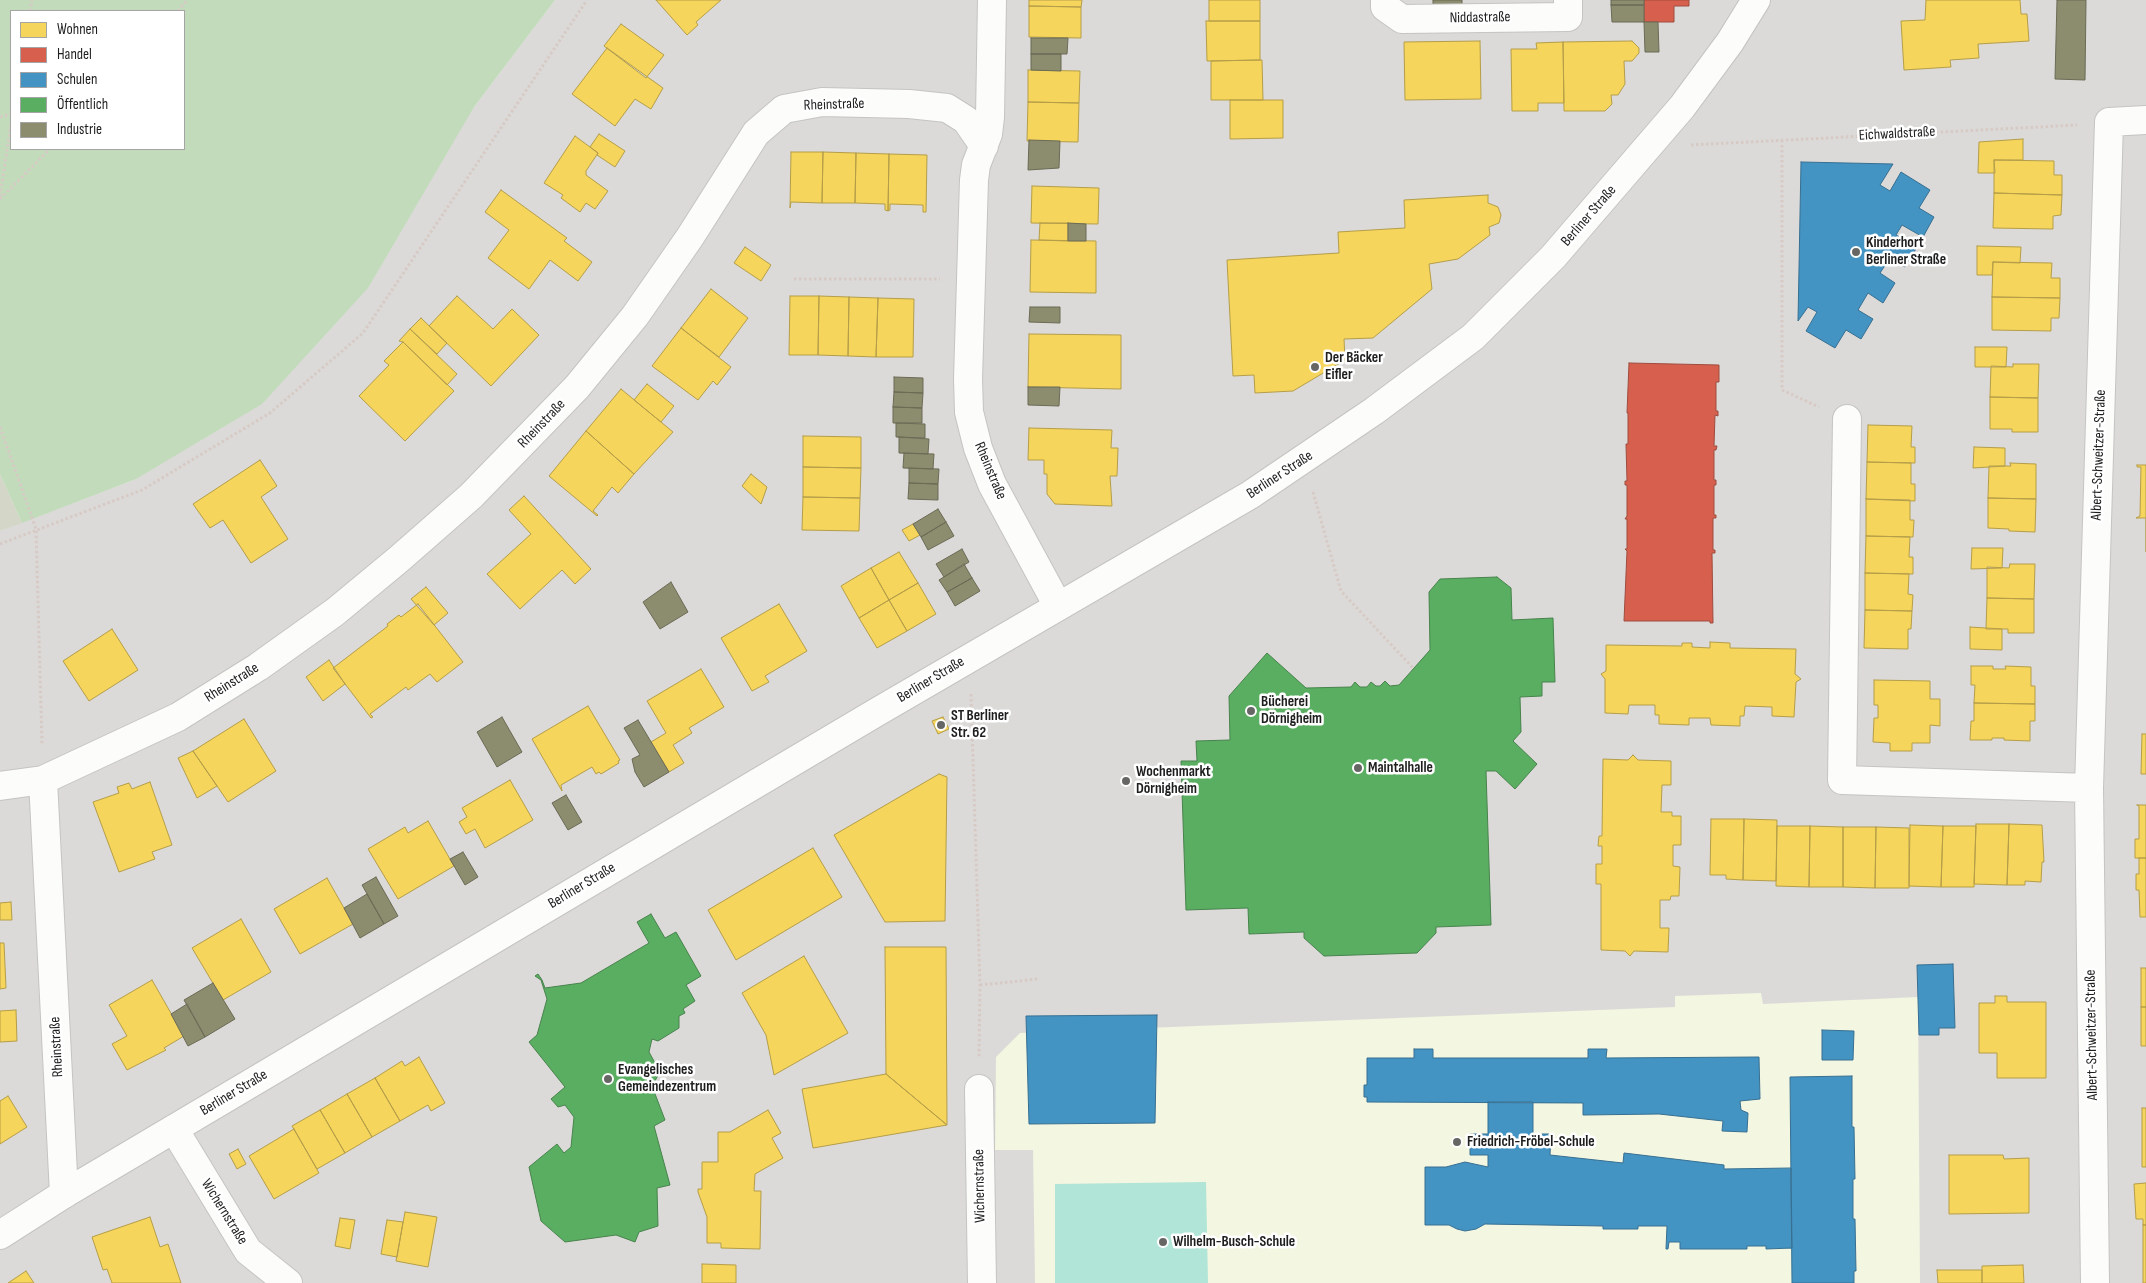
<!DOCTYPE html>
<html>
<head>
<meta charset="utf-8">
<style>
  body { margin:0 }
  #map { position:relative; width:2146px; height:1283px; overflow:hidden; background:#ecebe6; font-family:"Sofia Sans Condensed",sans-serif }
  canvas { display:block }
  .legend { position:absolute; left:10px; top:10px; width:175px; height:140px; box-sizing:border-box; background:#fff; border:1px solid #a5a5a5; margin:0; padding:6px 9px; list-style:none; font-size:15px; color:#1e1e1e }
  .legend li { display:flex; align-items:center; gap:10px; height:25px }
  .legend b { width:25px; border:1px solid #a5a5a5 }
</style>
</head>
<body>
<div id="map">
<canvas width="2146" height="1283"></canvas>
<ul class="legend">
<li><b style="height:14px;background:#f6d55c"></b>Wohnen</li>
<li><b style="height:14px;background:#d6604d"></b>Handel</li>
<li><b style="height:14px;background:#4393c3"></b>Schulen</li>
<li><b style="height:14px;background:#5aae61"></b>Öffentlich</li>
<li><b style="height:14px;background:#8c8c6e"></b>Industrie</li>
</ul>
</div>
<script>
const context = document.querySelector('canvas').getContext('2d');
context.lineJoin = 'round';
function fill(path, color) {
  context.fillStyle = color;
  context.fill(path, 'evenodd');
}
function toPath(rows) {
  const path = new Path2D();
  for (const r of rows) {
    path.moveTo(r[0], r[1]);
    for (let i = 2; i < r.length; i += 2) path.lineTo(r[i], r[i + 1]);
  }
  return path;
}
function strokePath(path, color, width, dash) {
  context.strokeStyle = color;
  context.lineWidth = width;
  context.lineCap = dash ? 'butt' : 'round';
  context.setLineDash(dash || []);
  context.stroke(path);
}
function drawText(font, color, halo, rows, align = 'center') {
  context.font = font + ' "Sofia Sans Condensed",sans-serif';
  context.lineWidth = 5;
  context.setLineDash([]);
  context.textBaseline = 'middle';
  context.strokeStyle = halo;
  context.fillStyle = color;
  for (const [text, x, y, turn = 0] of rows) {
    context.save();
    context.translate(x, y);
    context.rotate((+turn || 0) * Math.PI / 180);
    context.textAlign = isNaN(turn) ? turn : align;
    if (halo) context.strokeText(text, 0, 0);
    context.fillText(text, 0, 0);
    context.restore();
  }
}
fill(toPath([
  [555,0,2146,0,2146,1283,0,1283,0,531,136,479,474,107]
]), '#dbdad8');
fill(toPath([
  [1761,993,1763,1004,1918,997,1920,1283,1035,1283,1033,1150,995,1150,996,1057,1020,1033,1675,1007,1675,996]
]), '#f3f6e0');
fill(toPath([
  [0,474,22,523,0,531]
]), '#d4d6c8');
fill(toPath([
  [0,0,555,0,474,107,368,288,262,404,136,479,22,523,0,474],
  [11,11,184,11,184,149,11,149]
]), '#c2dcbb');
fill(toPath([
  [1206,1182,1208,1283,1055,1283,1055,1184]
]), '#b0e5d7');
const homes = toPath([
  [656,0,721,0,696,22,698,25,687,35,656,0],
  [1029,0,1082,0,1081,7,1029,6,1029,0],
  [1209,0,1260,0,1260,21,1209,21,1209,0],
  [1926,0,2020,0,2021,14,2027,14,2029,41,1978,44,1979,58,1950,60,1951,67,1904,70,1901,21,1925,20,1926,0],
  [1029,6,1081,7,1081,38,1029,37,1029,6],
  [1206,21,1260,21,1260,60,1207,61,1206,21],
  [621,24,664,55,646,78,604,46,621,24],
  [1480,41,1481,99,1405,100,1404,42,1480,41],
  [1632,41,1639,48,1639,53,1632,61,1624,61,1625,84,1618,95,1611,95,1612,104,1605,111,1564,111,1563,42,1632,41],
  [1563,42,1564,103,1538,103,1538,111,1512,111,1511,49,1537,49,1536,43,1563,42],
  [607,48,663,88,651,109,635,99,615,126,572,94,607,48],
  [1260,60,1262,60,1263,100,1211,100,1211,61,1260,60],
  [1028,70,1080,71,1079,103,1028,102,1028,70],
  [1230,100,1283,100,1283,138,1230,139,1230,100],
  [1028,102,1079,103,1078,142,1027,141,1028,102],
  [599,134,625,151,615,167,597,155,598,153,590,147,599,134],
  [575,136,598,153,586,171,586,175,608,191,595,209,586,203,580,212,561,198,563,195,544,183,575,136],
  [2023,139,2023,160,1994,160,1995,173,1978,173,1979,142,2023,139],
  [791,152,823,152,822,203,791,202,790,208,791,152],
  [823,152,856,153,855,203,822,203,823,152],
  [856,153,889,154,888,211,885,210,885,204,855,203,856,153],
  [889,154,927,155,926,212,923,212,923,205,890,204,890,210,888,211,889,154],
  [1994,160,2054,161,2054,175,2062,175,2062,195,1994,193,1994,160],
  [1032,186,1099,188,1098,224,1031,223,1032,186],
  [501,190,567,238,564,241,592,262,578,281,550,260,529,289,488,258,509,230,485,212,501,190],
  [1994,193,2062,195,2061,215,2053,216,2053,229,1993,228,1994,193],
  [1488,195,1488,203,1498,207,1501,215,1499,223,1489,227,1490,235,1458,259,1429,264,1432,289,1373,338,1344,339,1345,360,1293,391,1255,393,1254,375,1233,376,1227,260,1339,253,1338,232,1405,228,1404,200,1488,195],
  [1040,223,1068,223,1068,241,1039,240,1040,223],
  [1031,240,1096,241,1096,293,1030,292,1031,240],
  [1977,246,2021,247,2020,263,1993,262,1992,275,1977,275,1977,246],
  [745,247,771,265,761,281,734,263,745,247],
  [1993,262,2052,263,2051,278,2060,278,2060,298,1992,297,1993,262],
  [711,289,748,318,719,357,681,328,711,289],
  [457,296,493,329,512,309,539,335,491,386,429,326,457,296],
  [790,296,819,296,818,355,789,355,790,296],
  [819,296,849,297,848,356,818,355,819,296],
  [849,297,878,298,876,357,848,356,849,297],
  [1992,297,2060,298,2059,318,2051,318,2051,331,1992,330,1992,297],
  [878,298,914,299,913,357,876,357,878,298],
  [421,318,447,343,437,354,410,329,421,318],
  [681,328,731,367,717,385,713,381,698,400,652,366,681,328],
  [410,329,457,374,447,385,403,342,399,341,410,329],
  [1029,334,1121,335,1121,389,1028,387,1029,334],
  [403,342,454,391,405,441,359,396,389,365,384,361,403,342],
  [1975,347,2007,347,2006,367,1975,367,1975,347],
  [2013,364,2039,364,2038,398,1990,397,1991,366,2013,367,2013,364],
  [647,384,674,406,661,422,634,400,647,384],
  [621,389,673,432,634,474,586,431,621,389],
  [1990,397,2038,398,2038,432,2012,432,2012,429,1990,429,1990,397],
  [1868,425,1912,426,1911,447,1915,447,1915,463,1867,462,1868,425],
  [1029,428,1112,430,1111,448,1118,448,1117,476,1110,476,1112,506,1055,504,1047,494,1047,474,1044,474,1044,460,1028,460,1029,428],
  [586,431,634,474,618,493,612,487,593,511,598,515,597,516,549,476,586,431],
  [803,436,861,437,861,468,803,467,803,436],
  [1974,447,2005,448,2005,466,1973,468,1974,447],
  [260,460,277,486,261,497,288,539,251,563,223,520,210,528,193,504,260,460],
  [1867,462,1911,463,1911,484,1915,484,1915,501,1866,499,1867,462],
  [2010,463,2036,464,2036,499,1988,498,1989,466,2011,466,2010,463],
  [2137,465,2146,465,2146,552,2146,518,2136,518,2140,516,2141,467,2137,467,2137,465],
  [803,467,861,468,860,498,803,497,803,467],
  [751,474,767,487,761,504,742,486,751,474],
  [524,496,591,569,575,584,562,570,520,609,487,574,531,534,509,510,524,496],
  [803,497,860,498,859,531,802,530,803,497],
  [1988,498,2036,499,2035,532,2009,531,2009,529,1988,528,1988,498],
  [1866,499,1910,500,1910,520,1914,520,1913,537,1866,536,1866,499],
  [913,524,920,535,909,541,902,530,913,524],
  [1866,536,1910,537,1909,557,1913,557,1913,574,1865,573,1866,536],
  [1972,548,2003,548,2002,568,1971,569,1972,548],
  [899,552,918,583,889,600,871,568,899,552],
  [2010,564,2035,564,2034,599,1987,598,1987,567,2009,568,2010,564],
  [871,568,889,600,859,618,841,586,871,568],
  [1865,573,1909,574,1908,594,1913,595,1912,611,1865,610,1865,573],
  [918,583,936,614,907,631,889,600,918,583],
  [426,587,448,613,434,625,411,599,426,587],
  [1987,598,2034,599,2034,633,2008,633,2008,629,1986,629,1987,598],
  [889,600,907,631,877,648,859,618,889,600],
  [418,604,463,662,437,682,430,674,408,690,406,687,370,714,373,717,371,718,333,668,388,626,387,624,399,615,401,617,418,604],
  [779,604,807,651,765,676,769,682,752,691,721,638,779,604],
  [1865,610,1912,611,1911,629,1908,629,1908,649,1864,648,1865,610],
  [1970,627,2002,629,2002,650,1970,649,1970,627],
  [112,629,138,670,89,701,63,661,112,629],
  [1710,642,1730,643,1730,648,1796,649,1795,674,1801,679,1796,682,1794,717,1772,716,1772,707,1745,706,1744,716,1740,716,1740,726,1711,725,1710,718,1689,718,1689,725,1659,724,1659,715,1655,715,1655,705,1629,705,1628,714,1605,713,1605,679,1601,674,1606,671,1606,645,1682,646,1682,643,1692,643,1692,647,1710,648,1710,642],
  [329,660,345,684,323,701,306,677,329,660],
  [1971,666,1993,666,1993,669,2006,669,2005,666,2031,667,2031,686,2035,686,2035,704,1974,703,1975,685,1971,685,1971,666],
  [701,669,724,707,689,728,692,733,673,745,684,763,669,772,651,742,666,733,647,701,701,669],
  [1874,680,1930,681,1930,699,1940,699,1940,726,1930,725,1930,743,1912,743,1912,751,1890,751,1890,743,1873,742,1874,718,1878,718,1878,705,1874,705,1874,680],
  [1974,703,2035,704,2035,721,2030,721,2030,741,2004,740,2004,738,1992,738,1992,740,1970,740,1971,721,1974,721,1974,703],
  [588,706,620,760,618,761,619,763,601,774,599,772,596,774,592,767,561,785,562,791,532,739,588,706],
  [943,717,949,729,938,734,932,721,943,717],
  [244,719,276,771,228,802,193,751,244,719],
  [2142,734,2146,734,2146,774,2141,774,2142,734],
  [193,751,217,786,197,798,178,758,193,751],
  [1633,755,1638,760,1671,761,1671,785,1662,785,1661,812,1672,812,1672,816,1681,816,1681,845,1673,845,1673,866,1680,867,1679,896,1671,896,1670,900,1660,900,1660,928,1669,928,1668,952,1634,951,1630,956,1625,951,1601,950,1601,884,1596,884,1596,864,1602,864,1602,846,1598,846,1599,836,1602,836,1603,759,1628,760,1633,755],
  [939,774,947,777,945,921,885,922,834,835,939,774],
  [510,780,533,820,485,848,475,829,466,834,459,822,467,817,462,808,510,780],
  [150,782,172,845,152,852,155,859,119,872,93,802,119,793,117,787,129,783,132,789,150,782],
  [2137,805,2146,805,2146,858,2135,858,2135,839,2139,839,2139,806,2137,805],
  [1711,819,1744,819,1743,880,1726,879,1726,875,1710,875,1711,819],
  [1744,819,1777,820,1776,881,1743,880,1744,819],
  [428,821,454,866,398,899,368,849,405,827,408,833,428,821],
  [1976,824,2009,824,2007,885,1974,884,1976,824],
  [2009,824,2042,825,2044,862,2042,862,2041,882,2025,881,2025,885,2007,885,2009,824],
  [1910,825,1943,826,1941,887,1909,886,1910,825],
  [1777,826,1810,826,1809,887,1776,886,1777,826],
  [1810,826,1843,827,1843,887,1809,887,1810,826],
  [1943,826,1976,826,1974,887,1941,887,1943,826],
  [1843,827,1876,827,1875,888,1843,887,1843,827],
  [1876,827,1909,828,1909,888,1875,888,1876,827],
  [813,848,842,897,736,960,708,910,813,848],
  [2139,858,2146,858,2146,917,2140,917,2139,890,2136,890,2136,874,2139,874,2139,858],
  [327,878,353,924,300,954,274,909,327,878],
  [11,902,12,920,0,920,0,903,11,902],
  [241,919,271,972,223,1000,192,948,241,919],
  [0,943,4,943,6,988,0,989,0,943],
  [885,947,946,947,947,1125,886,1074,885,947],
  [804,956,848,1033,774,1075,766,1035,742,993,804,956],
  [2141,968,2146,968,2146,1007,2141,1007,2141,968],
  [152,980,184,1036,164,1048,166,1050,127,1070,112,1044,127,1036,109,1005,152,980],
  [1995,996,2007,996,2007,1002,2046,1002,2046,1078,1997,1078,1997,1053,1979,1053,1979,1003,1995,1003,1995,996],
  [2141,1007,2146,1007,2146,1046,2141,1046,2141,1007],
  [16,1010,17,1041,0,1042,0,1011,16,1010],
  [419,1057,445,1103,431,1111,428,1105,400,1121,375,1078,402,1061,405,1066,419,1057],
  [886,1074,947,1125,813,1148,802,1089,886,1074],
  [375,1078,400,1121,372,1137,347,1094,375,1078],
  [347,1094,372,1137,345,1153,320,1110,347,1094],
  [8,1096,27,1127,0,1144,0,1101,8,1096],
  [2142,1108,2146,1108,2146,1167,2142,1167,2142,1108],
  [320,1110,345,1153,317,1169,292,1126,320,1110],
  [768,1110,781,1133,772,1138,783,1158,755,1174,754,1191,761,1191,760,1249,721,1248,721,1243,707,1243,707,1217,698,1192,698,1189,702,1189,702,1162,718,1162,718,1132,730,1132,768,1110],
  [294,1129,319,1173,274,1199,249,1156,294,1129],
  [238,1149,246,1164,237,1169,229,1154,238,1149],
  [1949,1155,2003,1155,2004,1159,2029,1158,2029,1213,1949,1214,1949,1155],
  [2146,1183,2146,1225,2143,1225,2143,1219,2136,1219,2134,1184,2146,1183],
  [405,1212,437,1217,428,1267,396,1261,405,1212],
  [150,1217,160,1247,168,1244,181,1283,112,1283,107,1269,103,1270,92,1237,150,1217],
  [340,1218,355,1220,350,1249,335,1246,340,1218],
  [387,1220,403,1222,397,1257,381,1254,387,1220],
  [2143,1225,2146,1225,2146,1283,2143,1283,2143,1225],
  [702,1264,736,1265,736,1283,702,1283,702,1264],
  [2023,1265,2024,1283,1982,1283,1982,1266,2023,1265],
  [1937,1270,1982,1270,1982,1283,1938,1283,1937,1270],
  [26,1271,34,1283,8,1283,26,1271]
]);
fill(homes, '#f6d55c');
strokePath(homes, '#b59e49', 1);
const shops = toPath([
  [1644,0,1689,0,1689,6,1674,6,1674,22,1644,22,1644,0],
  [1629,363,1719,365,1719,382,1716,382,1716,411,1718,411,1718,416,1715,415,1714,446,1717,446,1716,450,1714,450,1714,480,1716,480,1716,485,1714,485,1714,515,1716,515,1716,518,1713,518,1713,550,1715,550,1715,553,1712,553,1713,623,1710,623,1710,621,1624,621,1627,551,1625,549,1627,549,1627,519,1625,519,1627,516,1627,485,1625,485,1625,481,1627,481,1626,444,1628,444,1628,413,1627,413,1629,363]
]);
fill(shops, '#d6604d');
strokePath(shops, '#9f4c3f', 1);
const schools = toPath([
  [1801,162,1893,164,1880,185,1890,191,1901,172,1930,190,1919,208,1934,217,1923,237,1902,225,1896,235,1917,247,1905,267,1890,258,1880,273,1895,283,1883,303,1868,293,1858,310,1873,319,1861,339,1846,330,1835,348,1806,331,1817,312,1808,307,1798,321,1801,162],
  [1953,964,1955,1028,1939,1028,1939,1035,1919,1035,1917,965,1953,964],
  [1157,1015,1155,1123,1029,1124,1026,1016,1157,1015],
  [1822,1030,1854,1031,1853,1060,1822,1060,1822,1030],
  [1414,1049,1433,1049,1433,1058,1588,1058,1588,1049,1607,1049,1606,1058,1759,1057,1760,1099,1740,1101,1741,1110,1748,1113,1747,1132,1722,1131,1723,1121,1659,1114,1583,1115,1583,1103,1367,1102,1367,1097,1364,1097,1364,1085,1367,1085,1367,1058,1414,1058,1414,1049],
  [1852,1076,1852,1127,1854,1127,1855,1179,1853,1179,1853,1219,1855,1219,1856,1271,1854,1271,1854,1283,1792,1283,1790,1077,1852,1076],
  [1488,1102,1533,1102,1533,1134,1551,1134,1550,1155,1623,1163,1624,1153,1724,1165,1724,1169,1791,1168,1792,1248,1766,1249,1766,1246,1747,1246,1747,1249,1680,1249,1680,1242,1669,1242,1668,1249,1666,1249,1667,1226,1638,1226,1638,1229,1603,1229,1603,1226,1485,1224,1476,1229,1465,1231,1457,1229,1449,1225,1425,1225,1425,1167,1446,1167,1465,1162,1488,1167,1488,1155,1470,1155,1470,1134,1488,1134,1488,1102]
]);
fill(schools, '#4393c3');
strokePath(schools, '#387092', 1);
const public = toPath([
  [1497,577,1511,588,1512,620,1553,618,1555,682,1542,682,1542,696,1520,697,1521,732,1513,741,1537,764,1515,789,1496,771,1486,771,1491,925,1436,927,1436,933,1417,953,1324,956,1304,938,1304,932,1249,934,1248,908,1186,910,1181,761,1197,761,1196,741,1230,740,1229,696,1267,653,1306,688,1351,687,1355,682,1360,687,1367,687,1371,682,1376,686,1380,686,1385,681,1390,686,1399,685,1430,650,1429,592,1440,579,1497,577],
  [651,914,665,938,676,932,701,976,686,985,695,1001,683,1009,685,1013,679,1016,679,1028,658,1041,652,1039,649,1052,660,1072,652,1086,665,1120,654,1126,670,1185,657,1188,658,1226,639,1232,635,1242,616,1235,565,1242,541,1221,529,1167,557,1144,564,1153,571,1147,574,1117,565,1105,558,1107,551,1099,565,1087,529,1042,537,1035,547,999,541,980,535,976,538,974,542,980,545,988,581,983,649,943,637,922,651,914]
]);
fill(public, '#5aae61');
strokePath(public, '#48834d', 1);
const industry = toPath([
  [1433,0,1462,0,1462,6,1433,7,1433,0],
  [1611,0,1644,0,1644,5,1611,5,1611,0],
  [2057,0,2086,0,2085,80,2055,79,2057,0],
  [1611,5,1644,5,1644,22,1612,22,1611,5],
  [1644,22,1658,22,1659,52,1645,52,1644,22],
  [1031,38,1068,38,1067,54,1031,54,1031,38],
  [1031,54,1061,54,1061,71,1031,70,1031,54],
  [1029,140,1060,141,1059,168,1028,170,1029,140],
  [1068,223,1086,224,1086,241,1068,241,1068,223],
  [1030,307,1060,307,1060,323,1029,322,1030,307],
  [894,377,923,378,923,393,894,392,894,377],
  [1028,387,1060,387,1059,406,1028,405,1028,387],
  [894,392,923,393,922,408,893,407,894,392],
  [893,407,922,408,922,423,893,423,893,407],
  [896,423,925,424,925,438,896,437,896,423],
  [899,437,929,439,928,454,899,453,899,437],
  [904,453,934,454,933,469,903,468,904,453],
  [909,468,939,469,938,484,909,483,909,468],
  [909,483,938,484,938,500,908,499,909,483],
  [938,509,946,522,921,537,913,524,938,509],
  [946,522,954,536,928,550,921,537,946,522],
  [962,549,969,562,944,577,936,564,962,549],
  [964,564,972,578,947,592,939,580,964,564],
  [972,578,980,591,955,606,947,592,972,578],
  [671,582,688,612,660,629,643,602,671,582],
  [502,717,522,752,497,767,477,732,502,717],
  [638,720,669,772,644,787,635,772,632,759,640,755,624,728,638,720],
  [566,795,582,822,568,830,552,803,566,795],
  [463,852,478,877,465,885,450,859,463,852],
  [376,877,398,916,384,924,362,885,376,877],
  [367,894,384,924,360,938,344,908,367,894],
  [213,983,235,1019,205,1037,184,1000,213,983],
  [187,1004,205,1037,188,1046,171,1014,187,1004]
]);
fill(industry, '#8c8c6e');
strokePath(industry, '#6b6b56', 1);
const minor = toPath([
  [992,0,990,117,988,134,976,165,974,180,968,379,969,412,978,448,992,484,1058,606],
  [1385,0,1385,7,1402,19,1568,17,1568,0],
  [1847,419,1842,780,2089,788],
  [43,780,64,1194],
  [0,786,43,780,178,717,258,667,335,612,399,559,471,496,577,387,635,316,690,237,756,133,784,109,822,102,909,104,947,108,966,120,984,146],
  [979,1089,982,1283],
  [174,1129,248,1251,288,1283],
  [2095,1283,2089,788,2109,122,2146,120]
]);
const tertiary = toPath([
  [0,1235,64,1194,877,712,1250,495,1374,411,1473,337,1553,257,1682,107,1730,42,1756,0]
]);
strokePath(minor, '#c5c4c2', 30);
strokePath(tertiary, '#c5c4c2', 30);
strokePath(toPath([
  [30,11,32,0],
  [178,11,187,0],
  [0,117,11,114],
  [1782,140,1782,390,1819,407],
  [1691,145,2077,125],
  [0,196,11,124],
  [0,199,50,149],
  [794,279,940,279],
  [0,427,36,529,42,744],
  [1313,492,1341,591,1414,669],
  [0,544,142,490,270,413,363,333,587,0],
  [971,694,980,985,979,1057],
  [980,985,1038,979]
]), '#d7cac5', 3, [2.5, 2.5]);
strokePath(minor, '#fcfcfb', 28);
strokePath(tertiary, '#fcfcfb', 28);
for (const [x, y, r, color] of [
  [1856,252,5,"#666664"],
  [1315,367,5,"#666664"],
  [1251,711,5,"#666664"],
  [941,725,5,"#666664"],
  [1358,768,5,"#666664"],
  [1126,781,5,"#666664"],
  [608,1079,5,"#666664"],
  [1457,1142,5,"#666664"],
  [1163,1242,5,"#666664"]
]) {
  const dot = new Path2D();
  dot.arc(x, y, r, 0, 2 * Math.PI);
  context.fillStyle = color;
  context.fill(dot);
  strokePath(dot, '#fff', 2);
}
drawText('15px', '#1e1e1e', '#fff', [
  ["Niddastraße",1480,18,-1],
  ["Rheinstraße",834,105,-2],
  ["Eichwaldstraße",1897,134,-3],
  ["Berliner Straße",1589,216,-49],
  ["Rheinstraße",542,424,-46],
  ["Albert-Schweitzer-Straße",2099,455,-88],
  ["Rheinstraße",990,471,67],
  ["Berliner Straße",1280,475,-33],
  ["Berliner Straße",931,680,-31],
  ["Rheinstraße",232,683,-32],
  ["Berliner Straße",582,886,-31],
  ["Albert-Schweitzer-Straße",2092,1035,-91],
  ["Rheinstraße",57,1047,-93],
  ["Berliner Straße",234,1093,-31],
  ["Wichernstraße",980,1186,-91],
  ["Wichernstraße",224,1212,58]
]);
drawText('bold 15px', '#1e1e1e', '#fff', [
  ["Kinderhort",1866,243],
  ["Berliner Straße",1866,260],
  ["Der Bäcker",1325,358],
  ["Eifler",1325,375],
  ["Bücherei",1261,702],
  ["Dörnigheim",1261,719],
  ["ST Berliner",951,716],
  ["Str. 62",951,733],
  ["Maintalhalle",1368,768],
  ["Wochenmarkt",1136,772],
  ["Dörnigheim",1136,789],
  ["Evangelisches",618,1070],
  ["Gemeindezentrum",618,1087],
  ["Friedrich-Fröbel-Schule",1467,1142],
  ["Wilhelm-Busch-Schule",1173,1242]
], 'left');
</script>
</body>
</html>
